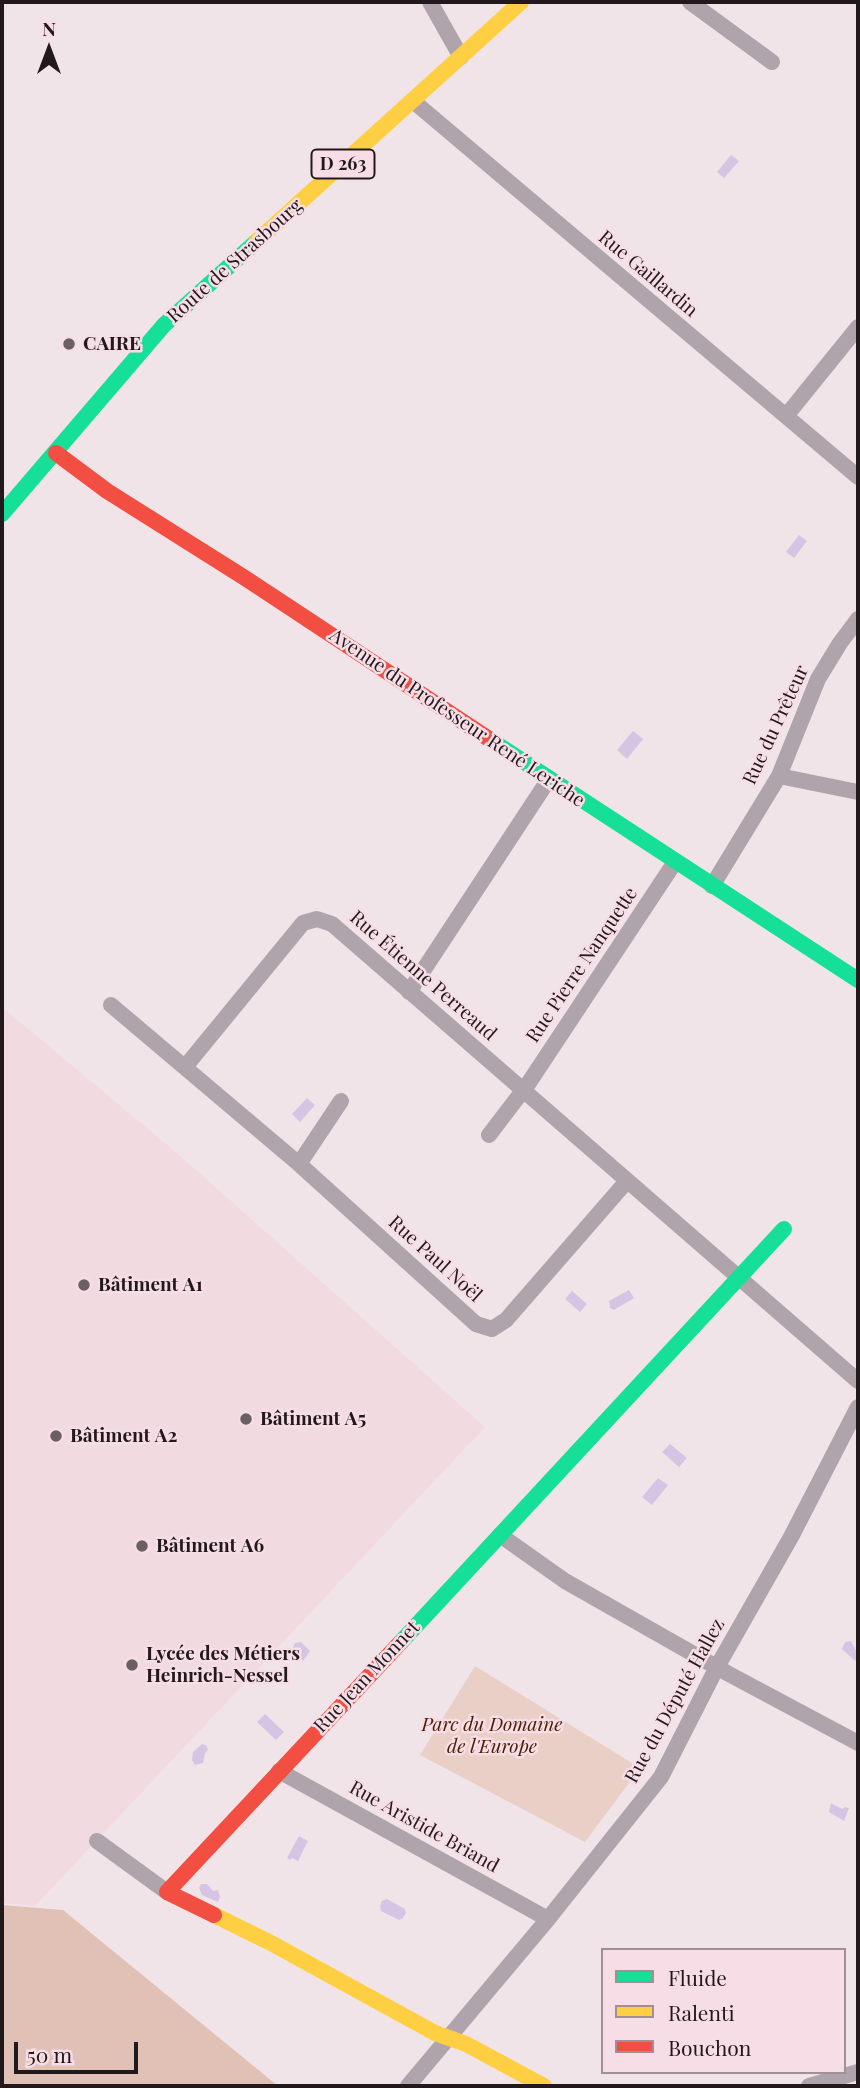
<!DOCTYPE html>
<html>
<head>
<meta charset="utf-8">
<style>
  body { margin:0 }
  #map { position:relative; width:860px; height:2088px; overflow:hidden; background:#f1e4e8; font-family:"Playfair Display",serif }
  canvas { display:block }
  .frame { position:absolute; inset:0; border:4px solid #22191c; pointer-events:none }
  .legend { position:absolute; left:601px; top:1948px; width:245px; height:126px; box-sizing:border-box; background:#f7dee6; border:2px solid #a28f95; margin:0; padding:9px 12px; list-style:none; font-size:21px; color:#22191c }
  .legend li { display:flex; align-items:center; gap:14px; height:35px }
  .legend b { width:35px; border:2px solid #a28f95 }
  .north { position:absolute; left:14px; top:14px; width:70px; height:70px; -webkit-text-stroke:5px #f7dee6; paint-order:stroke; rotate:0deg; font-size:19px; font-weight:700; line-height:28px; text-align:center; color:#22191c }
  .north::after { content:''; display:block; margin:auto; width:24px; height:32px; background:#22191c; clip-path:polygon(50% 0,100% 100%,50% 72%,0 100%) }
  .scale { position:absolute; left:14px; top:2042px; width:124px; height:32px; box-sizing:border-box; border:4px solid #22191c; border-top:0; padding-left:9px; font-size:21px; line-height:24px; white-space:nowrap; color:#22191c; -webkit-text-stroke:5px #f7dee6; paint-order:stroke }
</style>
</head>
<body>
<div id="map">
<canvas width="860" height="2088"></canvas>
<div class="frame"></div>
<ul class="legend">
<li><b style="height:9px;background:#16e098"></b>Fluide</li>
<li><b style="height:9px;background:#ffcf43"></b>Ralenti</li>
<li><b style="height:9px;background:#f24e42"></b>Bouchon</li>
</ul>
<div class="north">N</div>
<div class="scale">50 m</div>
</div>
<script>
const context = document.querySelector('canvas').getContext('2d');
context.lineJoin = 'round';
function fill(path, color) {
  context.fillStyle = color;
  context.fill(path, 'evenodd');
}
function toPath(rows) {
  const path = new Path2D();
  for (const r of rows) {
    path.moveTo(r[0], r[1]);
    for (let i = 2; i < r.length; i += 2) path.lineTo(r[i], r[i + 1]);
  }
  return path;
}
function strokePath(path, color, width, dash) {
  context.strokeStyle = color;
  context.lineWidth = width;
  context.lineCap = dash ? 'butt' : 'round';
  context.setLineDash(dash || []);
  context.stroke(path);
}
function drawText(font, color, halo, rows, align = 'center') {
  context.font = font + ' "Playfair Display",serif';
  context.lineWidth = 5;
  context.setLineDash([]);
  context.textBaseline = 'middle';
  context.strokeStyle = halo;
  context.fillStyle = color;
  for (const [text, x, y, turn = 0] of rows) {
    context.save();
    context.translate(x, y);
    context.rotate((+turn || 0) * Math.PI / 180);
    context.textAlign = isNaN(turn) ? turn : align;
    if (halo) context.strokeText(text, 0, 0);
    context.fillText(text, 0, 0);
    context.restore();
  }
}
fill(toPath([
  [2,1007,177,1153,485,1427,35,1906,2,1903]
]), '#f2dae1');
fill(toPath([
  [475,1666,640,1768,585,1842,420,1755]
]), '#e9cfc5');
fill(toPath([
  [2,1905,63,1910,278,2086,2,2086]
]), '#e1c1b5');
fill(toPath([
  [731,155,739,161,724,178,717,172],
  [799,535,807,541,794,558,786,552],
  [633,731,643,739,627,759,617,750],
  [307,1098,315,1105,300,1122,292,1114],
  [629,1290,634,1298,614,1310,610,1308,609,1301],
  [572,1291,587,1304,580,1312,565,1299],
  [670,1444,687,1458,679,1467,662,1452],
  [658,1478,668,1485,652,1505,642,1497],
  [851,1641,858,1655,855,1661,842,1649,845,1642],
  [301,1642,310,1651,303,1661,293,1648,295,1643],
  [265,1714,284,1732,276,1740,257,1722],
  [202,1744,206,1745,208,1750,205,1753,203,1763,195,1765,192,1760,193,1752],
  [831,1803,842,1809,845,1807,849,1808,844,1821,829,1812],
  [299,1836,308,1841,298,1861,292,1858,290,1860,287,1858],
  [201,1884,207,1884,213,1891,218,1890,220,1897,218,1902,202,1895,199,1888],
  [387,1899,405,1909,406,1913,403,1918,399,1920,381,1911,380,1906,382,1901]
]), '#d6c4e4');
strokePath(toPath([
  [430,2,461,57],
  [690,2,772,62],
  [413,101,858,477],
  [786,416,858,327],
  [779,776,858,792],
  [712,886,779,776,818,679,840,643,858,619],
  [409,992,549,779],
  [111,1005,299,1164,476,1324,492,1329,506,1320,627,1181],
  [185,1067,303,923,317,919,332,924,858,1381],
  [489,1135,528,1084,675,862],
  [299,1164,341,1101],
  [500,1535,565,1581,727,1673,858,1743],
  [279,1771,548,1919],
  [97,1841,167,1892],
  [408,2086,548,1919,661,1777,717,1667,791,1537,858,1407],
  [809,2086,858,2072]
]), '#b0a4ac', 16);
strokePath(toPath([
  [2,514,164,325,256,242],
  [489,739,858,980],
  [400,1643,784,1229]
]), '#16e098', 16);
strokePath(toPath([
  [256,242,521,2],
  [214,1915,271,1943,435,2033,466,2044,544,2086]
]), '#ffcf43', 16);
strokePath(toPath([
  [56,453,107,491,245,578,489,739],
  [214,1915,167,1892,400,1643]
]), '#f24e42', 16);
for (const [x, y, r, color] of [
  [69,344,7,"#6a6063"],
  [84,1285,7,"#6a6063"],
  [246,1419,7,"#6a6063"],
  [56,1436,7,"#6a6063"],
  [142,1546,7,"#6a6063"],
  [132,1665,7,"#6a6063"]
]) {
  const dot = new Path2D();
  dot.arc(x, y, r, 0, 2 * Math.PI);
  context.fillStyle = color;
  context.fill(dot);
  strokePath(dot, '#f7dee6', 2.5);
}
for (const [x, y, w] of [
  [343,164,63]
]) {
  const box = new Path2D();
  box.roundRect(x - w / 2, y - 14.5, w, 29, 5);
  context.fillStyle = '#f7dee6';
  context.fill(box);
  strokePath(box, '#22191c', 2);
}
drawText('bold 18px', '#22191c', null, [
  ["D 263",343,164]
]);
drawText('19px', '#22191c', '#f7dee6', [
  ["Route de Strasbourg",235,261,-42],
  ["Rue Gaillardin",648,274,40],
  ["Avenue du Professeur René Leriche",457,718,34],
  ["Rue du Prêteur",776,725,-65],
  ["Rue Pierre Nanquette",582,965,-56],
  ["Rue Étienne Perreaud",423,976,41],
  ["Rue Paul Noël",435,1259,42],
  ["Rue Jean Monnet",367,1677,-47],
  ["Rue du Député Hallez",675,1701,-61],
  ["Rue Aristide Briand",424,1827,29]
]);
drawText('bold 19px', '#22191c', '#f7dee6', [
  ["CAIRE",83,344],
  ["Bâtiment A1",98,1285],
  ["Bâtiment A5",260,1419],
  ["Bâtiment A2",70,1436],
  ["Bâtiment A6",156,1546],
  ["Lycée des Métiers",146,1654],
  ["Heinrich-Nessel",146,1676]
], 'left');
drawText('italic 19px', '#4b2002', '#f7dee6', [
  ["Parc du Domaine",492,1725],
  ["de l'Europe",492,1747]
]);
</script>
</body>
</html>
